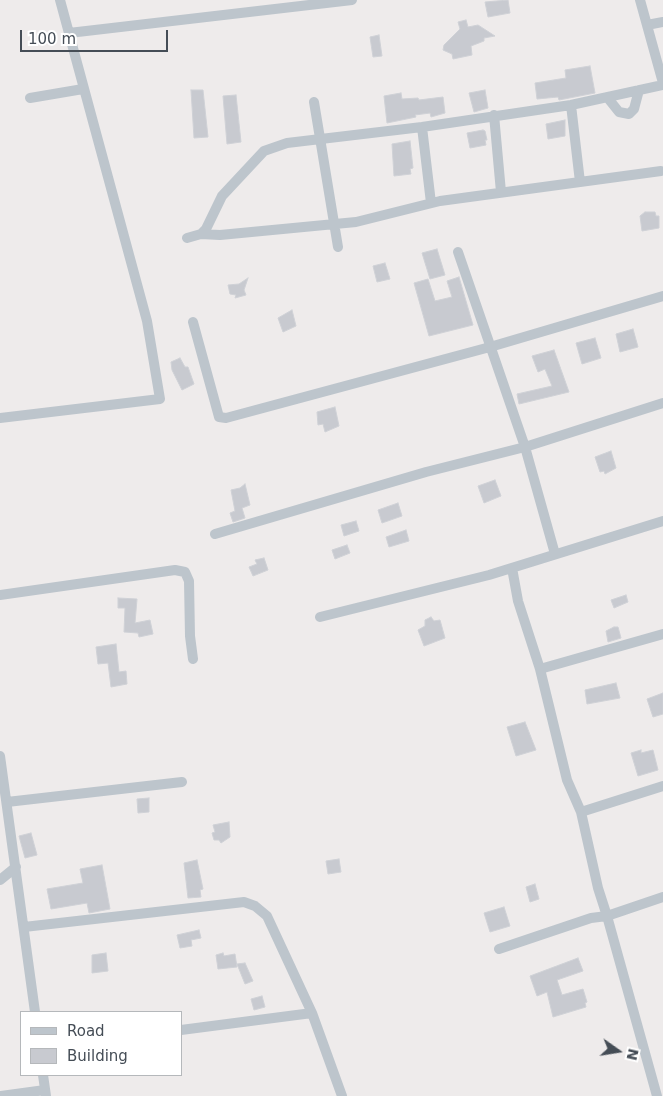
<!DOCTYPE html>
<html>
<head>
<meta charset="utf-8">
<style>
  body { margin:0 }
  #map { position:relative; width:663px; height:1096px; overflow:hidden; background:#eeebeb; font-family:"DejaVu Sans",sans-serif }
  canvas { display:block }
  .legend { position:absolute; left:20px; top:1011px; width:162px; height:65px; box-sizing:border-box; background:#fff; border:1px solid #b5b8bb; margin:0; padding:6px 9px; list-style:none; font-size:15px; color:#454d56 }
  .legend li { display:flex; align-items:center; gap:10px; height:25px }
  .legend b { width:25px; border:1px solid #b5b8bb }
  .north { position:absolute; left:593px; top:1026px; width:50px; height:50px; -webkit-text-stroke:4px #fff; paint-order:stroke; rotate:103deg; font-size:14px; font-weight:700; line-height:20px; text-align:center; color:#454d56 }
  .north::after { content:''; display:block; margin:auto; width:18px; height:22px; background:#454d56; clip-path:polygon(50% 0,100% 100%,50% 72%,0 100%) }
  .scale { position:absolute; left:20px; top:30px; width:148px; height:22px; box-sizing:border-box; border:2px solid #454d56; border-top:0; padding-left:6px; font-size:15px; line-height:18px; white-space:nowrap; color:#454d56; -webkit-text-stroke:4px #fff; paint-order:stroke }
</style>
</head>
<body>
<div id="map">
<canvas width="663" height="1096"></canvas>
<ul class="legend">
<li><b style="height:6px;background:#bdc5cc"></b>Road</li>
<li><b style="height:14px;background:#c8cad0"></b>Building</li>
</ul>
<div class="north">N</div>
<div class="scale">100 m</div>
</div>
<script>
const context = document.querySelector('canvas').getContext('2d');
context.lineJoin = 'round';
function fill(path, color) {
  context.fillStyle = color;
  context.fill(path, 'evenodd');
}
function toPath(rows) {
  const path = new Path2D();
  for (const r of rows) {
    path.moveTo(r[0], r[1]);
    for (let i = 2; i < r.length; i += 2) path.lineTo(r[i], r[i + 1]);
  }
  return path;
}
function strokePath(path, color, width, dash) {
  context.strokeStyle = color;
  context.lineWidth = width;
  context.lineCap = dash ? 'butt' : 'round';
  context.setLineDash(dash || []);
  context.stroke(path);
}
const building = toPath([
  [508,0,510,13,488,17,485,2,508,0],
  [466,20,468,27,478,25,495,36,484,38,484,41,471,46,472,55,453,59,452,54,443,50,444,45,460,29,458,22,466,20],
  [379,35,382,56,373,57,370,37,379,35],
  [590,66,595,93,559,100,558,97,537,99,535,83,566,78,565,70,590,66],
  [191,90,203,90,208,137,194,138,191,90],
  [485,90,488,108,474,112,469,93,485,90],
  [401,93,402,99,418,98,419,100,443,97,445,113,431,117,430,113,415,115,416,117,387,123,384,96,401,93],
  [236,95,241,142,227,144,223,96,236,95],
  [565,120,565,136,548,139,546,124,565,120],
  [483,130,485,131,487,140,485,140,486,145,470,148,467,133,483,130],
  [410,141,413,168,410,169,411,174,394,176,392,144,410,141],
  [645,212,655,212,656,216,659,216,659,228,642,231,640,216,645,212],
  [437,249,445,275,430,279,422,253,437,249],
  [385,263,390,279,377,282,373,266,385,263],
  [459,277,473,325,429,336,414,283,428,279,435,301,452,297,447,281,459,277],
  [248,278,244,290,246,295,235,298,236,295,230,294,228,285,239,284,248,278],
  [292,310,296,326,283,332,278,318,292,310],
  [633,329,638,347,620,352,616,334,633,329],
  [595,338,601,358,582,364,576,343,595,338],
  [554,350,569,392,519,404,517,394,552,386,545,369,538,372,532,356,554,350],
  [180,358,185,367,188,367,194,384,182,390,172,370,171,362,180,358],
  [335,407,339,426,325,432,323,424,318,425,317,412,335,407],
  [611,451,616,468,605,474,604,471,600,472,595,457,611,451],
  [495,480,501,496,484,503,478,486,495,480],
  [245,484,250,505,242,508,245,518,233,522,230,513,235,511,231,490,240,488,245,484],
  [398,503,402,516,382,523,378,510,398,503],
  [356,521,359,531,344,536,341,525,356,521],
  [406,530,409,541,389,547,386,537,406,530],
  [347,545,350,553,335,559,332,550,347,545],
  [264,558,268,570,253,576,249,567,257,564,255,560,264,558],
  [626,595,628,602,614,608,611,600,626,595],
  [118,598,137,599,135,623,150,620,153,634,139,637,138,633,124,632,125,608,118,608,118,598],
  [431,617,434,621,440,620,445,638,424,646,418,630,425,626,425,620,431,617],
  [614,627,618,627,621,638,608,642,606,631,614,627],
  [116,644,119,672,126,671,127,684,111,687,108,663,98,664,96,647,116,644],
  [616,683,620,698,587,704,585,690,616,683],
  [663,693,663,714,653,717,647,699,663,693],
  [525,722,536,750,516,756,507,727,525,722],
  [641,750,641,753,653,750,658,770,638,776,631,753,641,750],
  [149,798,149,812,138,813,137,799,149,798],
  [229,822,230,837,221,843,219,840,214,840,212,833,215,832,213,825,229,822],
  [31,833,37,855,25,858,19,836,31,833],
  [339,859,341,872,328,874,326,861,339,859],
  [197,860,203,889,200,890,201,897,188,898,184,863,197,860],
  [102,865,110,909,89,913,87,903,51,909,47,889,83,883,80,869,102,865],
  [535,884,539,899,530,902,526,887,535,884],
  [504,907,510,926,490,932,484,913,504,907],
  [199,930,201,938,191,940,192,946,180,948,177,935,199,930],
  [106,953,108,971,92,973,92,955,106,953],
  [223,953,224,956,235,954,237,967,218,969,216,955,223,953],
  [578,958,583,971,557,980,562,995,583,989,587,1002,585,1003,586,1007,553,1017,547,992,537,996,530,976,578,958],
  [245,963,253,981,245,984,237,964,245,963],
  [262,996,265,1007,254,1010,251,999,262,996]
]);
fill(building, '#c8cad0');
strokePath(building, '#cfd1d6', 1);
strokePath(toPath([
  [640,0,663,83],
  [647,25,663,22],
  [69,33,352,0],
  [607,97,619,112,629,114,634,109,639,90],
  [30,98,83,89],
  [314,102,338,247],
  [571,105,580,182],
  [494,115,501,192],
  [422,127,431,203],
  [201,234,220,235,356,222,440,201,661,171],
  [187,238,201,234,206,229,222,196,264,151,287,143,422,127,571,105,663,85],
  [458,252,525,447,555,554],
  [193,322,219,417,226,418,490,347,663,296],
  [0,418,160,399,147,321,60,0],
  [215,534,426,472,525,447,663,403],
  [0,595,175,570,185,572,189,581,190,636,193,659],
  [320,617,489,575,663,521],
  [540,669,663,634],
  [0,756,35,1012],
  [7,802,182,782],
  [581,812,663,786],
  [0,880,16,867],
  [24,927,244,902,255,906,267,916,312,1013,342,1096],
  [499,949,591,918,607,916,598,888,581,812,567,780,540,669,518,601,512,568],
  [181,1030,312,1013],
  [43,1075,46,1096],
  [1,1096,45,1090],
  [657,1096,607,916,663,897]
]), '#bdc5cc', 10);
</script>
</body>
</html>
